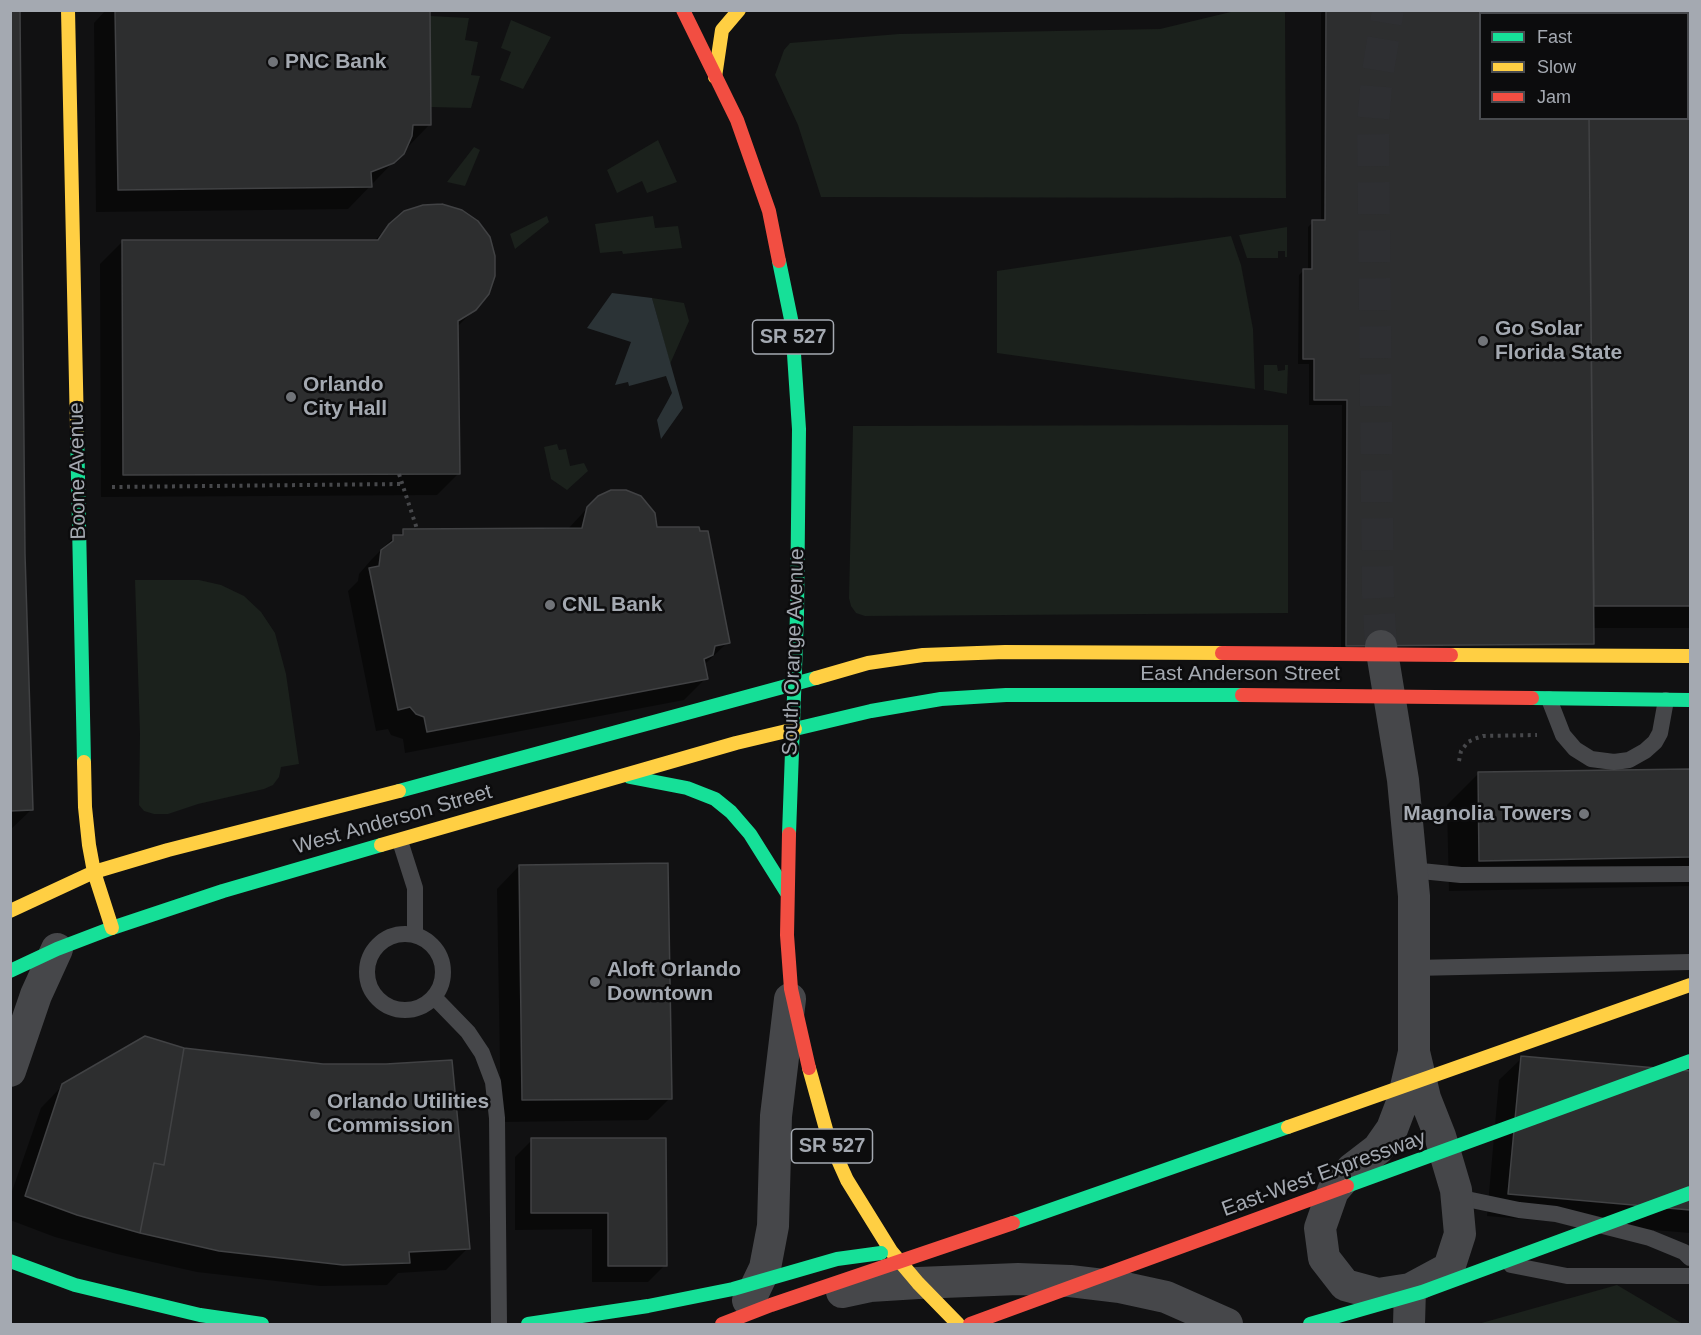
<!DOCTYPE html>
<html>
<head>
<meta charset="utf-8">
<style>
  body { margin:0 }
  #map { position:relative; width:1701px; height:1335px; overflow:hidden; background:#111112; font-family:Arial,sans-serif }
  canvas { display:block }
  .frame { position:absolute; inset:0; border:12px solid #a4a9b1; pointer-events:none }
  .legend { position:absolute; left:1479px; top:12px; width:210px; height:108px; box-sizing:border-box; background:#0c0c0d; border:2px solid #494b4f; margin:0; padding:8px 10px; list-style:none; font-size:18px; color:#a4a9b1 }
  .legend li { display:flex; align-items:center; gap:12px; height:30px }
  .legend b { width:30px; border:2px solid #494b4f }
</style>
</head>
<body>
<div id="map">
<canvas width="1701" height="1335"></canvas>
<div class="frame"></div>
<ul class="legend">
<li><b style="height:8px;background:#16e098"></b>Fast</li>
<li><b style="height:8px;background:#ffcf43"></b>Slow</li>
<li><b style="height:8px;background:#f24e42"></b>Jam</li>
</ul>
</div>
<script>
const context = document.querySelector('canvas').getContext('2d');
context.lineJoin = 'round';
function fill(path, color) {
  context.fillStyle = color;
  context.fill(path, 'evenodd');
}
function toPath(rows) {
  const path = new Path2D();
  for (const r of rows) {
    if (r.length === 3) {
      path.moveTo(r[0] + r[2], r[1]);
      path.arc(r[0], r[1], r[2], 0, 2 * Math.PI);
      continue;
    }
    path.moveTo(r[0], r[1]);
    for (let i = 2; i < r.length; i += 2) path.lineTo(r[i], r[i + 1]);
  }
  return path;
}
function strokePath(path, color, width, dash) {
  context.strokeStyle = color;
  context.lineWidth = width;
  context.lineCap = dash ? 'butt' : 'round';
  context.setLineDash(dash || []);
  context.stroke(path);
}
function drawText(font, color, halo, rows, align = 'center') {
  context.font = font + ' Arial,sans-serif';
  context.lineWidth = 5;
  context.setLineDash([]);
  context.textBaseline = 'middle';
  context.strokeStyle = halo;
  context.fillStyle = color;
  for (const [text, x, y, turn = 0] of rows) {
    context.save();
    context.translate(x, y);
    context.rotate((+turn || 0) * Math.PI / 180);
    context.textAlign = isNaN(turn) ? turn : align;
    if (halo) context.strokeText(text, 0, 0);
    context.fillText(text, 0, 0);
    context.restore();
  }
}
fill(toPath([
  [1239,10,1285,11,1286,198,821,197,798,125,775,75,784,50,790,43,899,34,1160,29],
  [430,16,469,18,465,40,478,42,471,75,480,76,471,108,431,107],
  [511,20,551,37,523,89,500,80,511,52,501,48],
  [658,140,677,182,647,193,642,181,617,193,607,170],
  [474,147,480,150,465,186,447,182],
  [547,216,549,222,515,249,510,234],
  [653,216,655,228,678,226,682,248,623,254,622,251,600,253,595,224],
  [1287,227,1287,257,1285,257,1285,251,1278,251,1278,258,1247,258,1239,235],
  [1231,236,1241,265,1253,329,1255,389,997,353,997,271],
  [652,298,684,303,689,321,670,364],
  [1264,365,1277,365,1278,371,1285,370,1285,365,1288,365,1287,394,1264,390],
  [1288,425,1288,613,865,616,856,613,851,606,849,598,853,426],
  [557,444,559,450,566,449,570,466,584,463,588,471,567,490,551,479,544,447],
  [135,580,199,580,221,585,244,596,261,612,275,633,286,674,299,764,281,767,279,777,273,785,264,789,198,804,168,814,154,814,144,811,139,805,140,734],
  [1617,1285,1683,1324,1478,1324]
]), '#1b211c');
fill(toPath([
  [612,293,652,298,683,408,661,439,657,420,672,393,666,376,629,386,628,382,615,385,631,342,587,328]
]), '#2b3336');
fill(toPath([
  [106,10,428,10,430,124,348,209,96,212,94,23],
  [1324,10,1592,10,1480,14,1480,118,1688,118,1688,82,1690,82,1690,628,1593,628,1341,650,1342,405,1309,405,1309,364,1298,364,1299,275,1304,270,1308,270,1308,227,1313,222,1321,222,1321,13],
  [10,12,31,810,10,830],
  [390,225,475,309,457,327,459,473,437,495,101,497,100,264,122,242,373,242],
  [593,502,656,529,728,642,704,665,706,678,684,700,405,753,403,739,391,735,388,729,376,731,348,591,358,581,359,574,372,559,394,537,398,537,404,531,568,529],
  [1690,770,1690,886,1449,891,1447,805,1478,774],
  [519,866,670,1098,648,1120,501,1122,497,889],
  [1522,1058,1690,1072,1690,1233,1487,1216,1499,1080],
  [63,1085,468,1248,446,1270,398,1273,387,1285,320,1286,197,1272,117,1254,55,1237,10,1220,10,1197,41,1108],
  [532,1140,665,1265,648,1282,592,1282,592,1229,515,1230,515,1157]
]), '#0007');
const building = toPath([
  [115,10,430,10,431,125,413,125,412,136,404,154,394,163,371,172,372,187,118,190,115,10],
  [1326,10,1593,10,1593,14,1480,14,1480,118,1589,118,1594,644,1346,646,1347,400,1314,400,1314,359,1303,359,1303,269,1312,269,1312,220,1325,220,1326,10],
  [10,11,20,11,25,554,33,810,10,811,10,11],
  [1688,80,1690,80,1690,606,1594,606,1589,118,1688,118,1688,80],
  [442,204,462,210,478,221,490,237,495,256,495,276,489,294,476,310,458,321,460,474,123,475,122,240,378,240,389,224,404,211,423,205,442,204],
  [611,490,626,490,641,496,655,513,657,527,699,527,700,531,708,531,730,643,715,646,713,655,704,659,708,679,427,732,424,717,416,714,410,707,398,710,369,568,379,566,381,550,393,541,393,535,403,535,403,529,582,528,587,507,598,496,611,490],
  [1690,769,1690,857,1479,861,1478,772,1690,769],
  [668,863,672,1099,522,1100,519,865,668,863],
  [145,1036,184,1048,164,1165,154,1163,140,1233,77,1215,25,1196,62,1084,145,1036],
  [184,1048,323,1064,386,1064,452,1060,470,1249,409,1252,410,1263,343,1265,219,1251,140,1233,154,1163,164,1165,184,1048],
  [1521,1056,1690,1071,1690,1210,1508,1194,1521,1056],
  [531,1138,666,1138,667,1266,608,1266,608,1213,531,1213,531,1138]
]);
fill(building, '#2d2e2f');
strokePath(building, '#414244', 1.5);
strokePath(toPath([
  [1381,646,1378,595,1373,124,1377,77,1388,10]
]), '#2e2f32', 32, [32, 16]);
strokePath(toPath([
  [399,474,417,529],
  [112,487,402,484],
  [1459,761,1461,751,1468,742,1474,739,1483,736,1537,735]
]), '#47484b', 4, [3, 4.5]);
strokePath(toPath([
  [1549,699,1563,735,1575,749,1591,759,1614,762,1629,760,1645,751,1655,742,1660,733,1666,700],
  [400,841,415,888,415,934],
  [1411,870,1461,875,1690,874],
  [405,972,38],
  [1414,968,1690,962],
  [434,997,468,1032,482,1053,493,1082,497,1118,499,1324],
  [1457,1197,1519,1210,1556,1214,1650,1238,1684,1252,1690,1258],
  [1511,1265,1567,1276,1690,1276]
]), '#46474a', 16);
strokePath(toPath([
  [1381,646,1403,780,1414,896,1414,1052,1425,1098,1440,1136,1456,1190,1460,1234,1449,1268,1410,1289,1378,1294,1345,1285,1324,1258,1320,1228,1333,1191,1352,1169,1378,1149,1392,1129,1403,1100,1414,1052],
  [10,1071,36,995,57,949],
  [842,1292,870,1286,918,1283,1018,1279,1070,1281,1120,1287,1166,1297,1227,1324],
  [748,1300,753,1293,765,1268,773,1226,776,1116,790,999],
  [1409,1324,1410,1289]
]), '#46474a', 32);
strokePath(toPath([
  [779,261,792,324,799,429,797,614,789,834],
  [77,430,84,762],
  [1532,698,1690,700],
  [795,729,871,711,941,699,1006,695,1242,695],
  [630,777,687,788,715,799,731,812,750,834,787,893],
  [399,791,816,678],
  [10,971,57,949,112,928,223,891,381,845],
  [10,1261,75,1285,200,1315,262,1324]
]), '#16e098', 14);
strokePath(toPath([
  [68,10,77,430],
  [715,77,722,30,739,10],
  [1451,655,1690,656],
  [816,678,868,663,923,655,1005,652,1222,653],
  [84,762,85,807,89,845,94,872,112,928],
  [381,845,736,743,795,729],
  [10,911,94,872,168,850,399,791],
  [809,1068,829,1140,847,1180,891,1251,918,1283,958,1324]
]), '#ffcf43', 14);
strokePath(toPath([
  [683,10,737,120,769,211,779,261],
  [1222,653,1451,655],
  [1242,695,1532,698],
  [789,834,787,935,791,989,809,1068]
]), '#f24e42', 14);
strokePath(toPath([
  [1347,1186,1690,1061],
  [1013,1223,1288,1127],
  [528,1324,648,1306,733,1289,837,1259,881,1253],
  [1310,1324,1422,1292,1690,1193]
]), '#16e098', 14);
strokePath(toPath([
  [1288,1127,1690,985]
]), '#ffcf43', 14);
strokePath(toPath([
  [722,1324,771,1305,1013,1223],
  [970,1324,1347,1186]
]), '#f24e42', 14);
for (const [x, y, r, color] of [
  [273,62,6,"#717479"],
  [1483,341,6,"#717479"],
  [291,397,6,"#717479"],
  [550,605,6,"#717479"],
  [1584,814,6,"#717479"],
  [595,982,6,"#717479"],
  [315,1114,6,"#717479"]
]) {
  const dot = new Path2D();
  dot.arc(x, y, r, 0, 2 * Math.PI);
  context.fillStyle = color;
  context.fill(dot);
  strokePath(dot, '#0c0c0d', 2);
}
for (const [x, y, w] of [
  [793,337,81],
  [832,1146,81]
]) {
  const box = new Path2D();
  box.roundRect(x - w / 2, y - 17, w, 34, 4.5);
  context.fillStyle = '#0c0c0d';
  context.fill(box);
  strokePath(box, '#a4a9b1', 1.5);
}
drawText('bold 20px', '#a4a9b1', null, [
  ["SR 527",793,337],
  ["SR 527",832,1146]
]);
drawText('bold 21px', '#a4a9b1', '#0c0c0d', [
  ["PNC Bank",285,62],
  ["Go Solar",1495,329],
  ["Florida State",1495,353],
  ["Orlando",303,385],
  ["City Hall",303,409],
  ["CNL Bank",562,605],
  ["Magnolia Towers",1572,814,"right"],
  ["Aloft Orlando",607,970],
  ["Downtown",607,994],
  ["Orlando Utilities",327,1102],
  ["Commission",327,1126]
], 'left');
drawText('21px', '#a4a9b1', '#0c0c0d', [
  ["Boone Avenue",78,471,-91],
  ["South Orange Avenue",794,652,-88],
  ["East Anderson Street",1240,674],
  ["West Anderson Street",393,820,-16],
  ["East-West Expressway",1324,1174,-20]
]);
</script>
</body>
</html>
